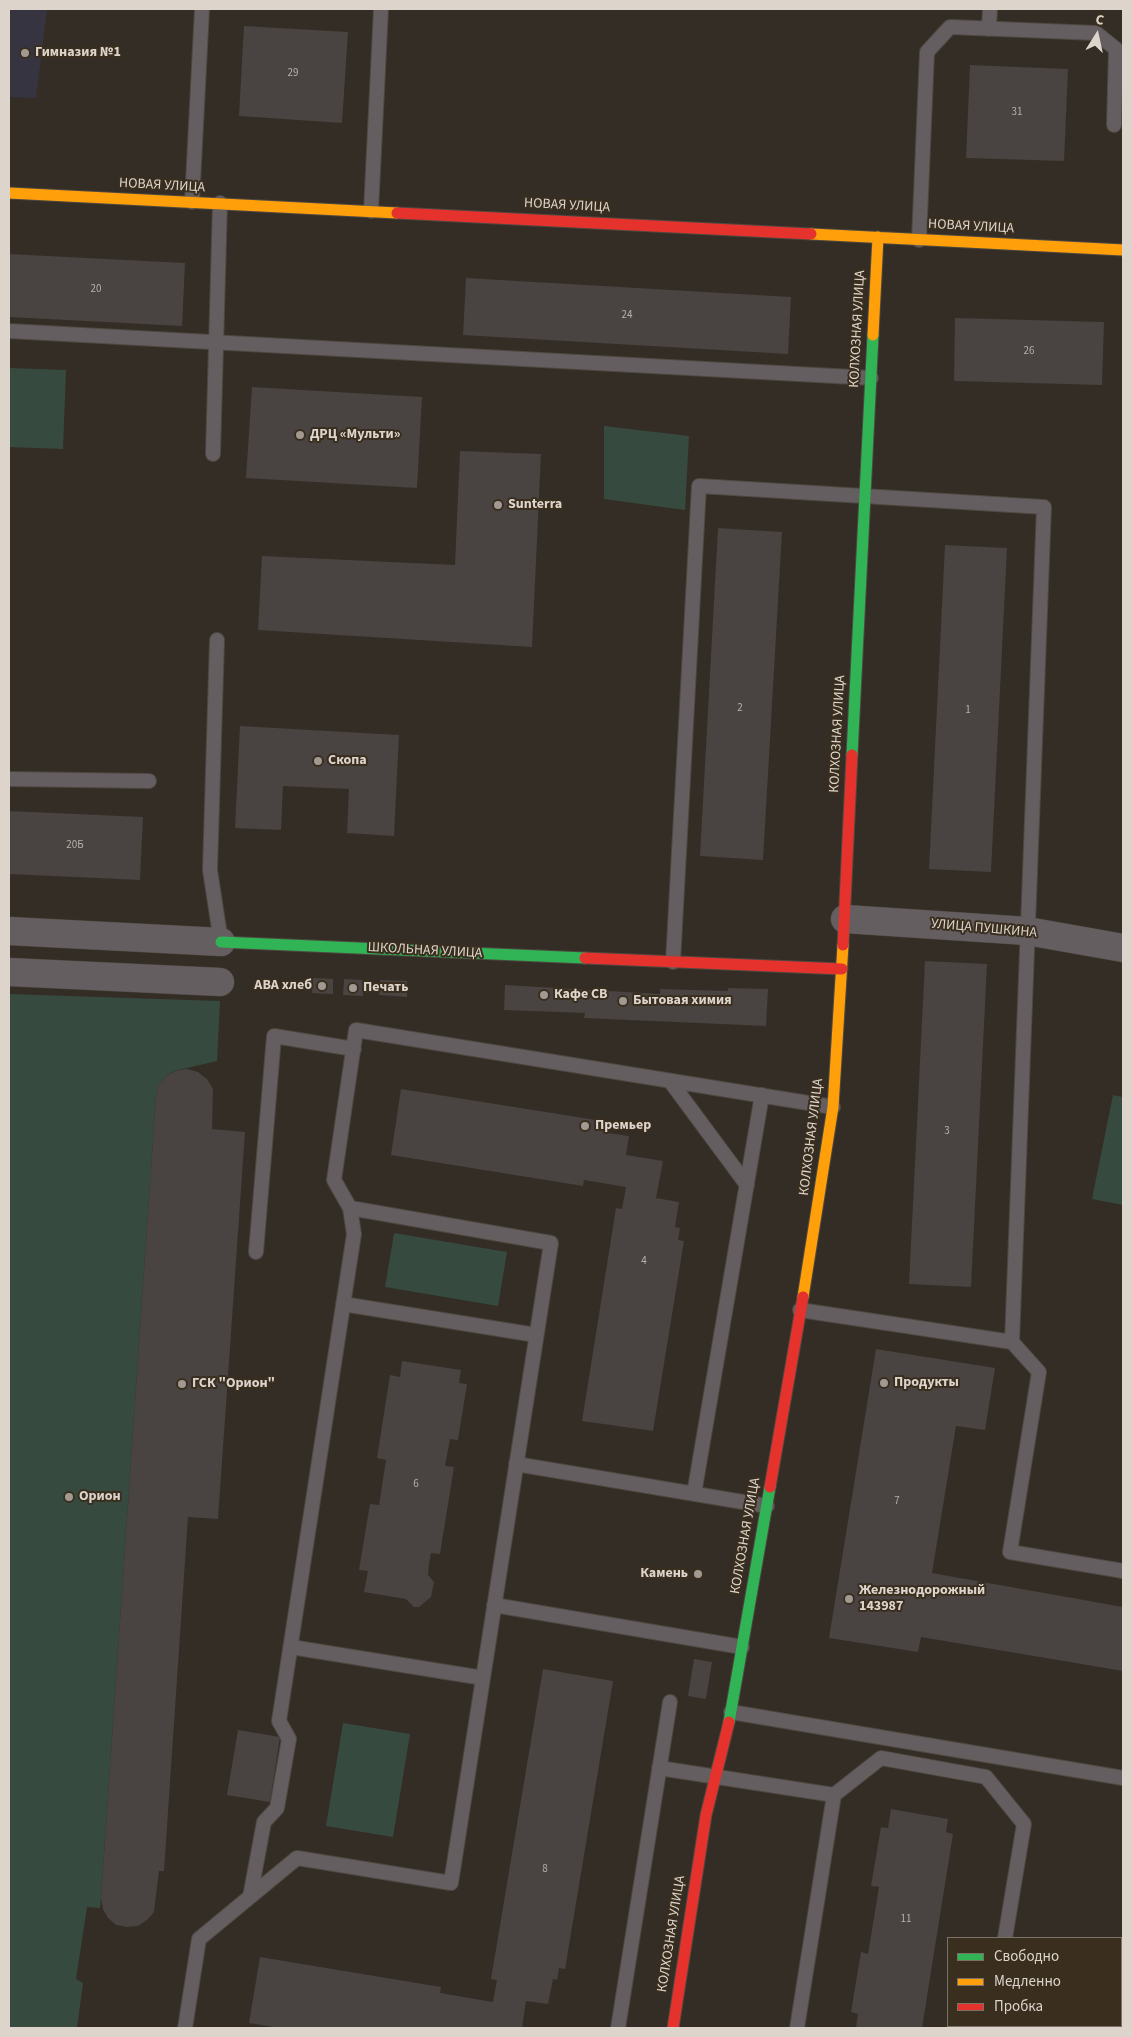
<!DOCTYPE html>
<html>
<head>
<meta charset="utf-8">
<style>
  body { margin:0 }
  #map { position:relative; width:1132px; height:2037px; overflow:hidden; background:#342d25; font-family:"Source Sans 3",sans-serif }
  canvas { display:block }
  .frame { position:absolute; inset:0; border:10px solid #ddd5cc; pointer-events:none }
  .legend { position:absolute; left:947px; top:1937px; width:175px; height:90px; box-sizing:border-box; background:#3a2e1f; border:1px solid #7b7164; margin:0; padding:6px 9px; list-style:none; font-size:15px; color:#ddd5cc }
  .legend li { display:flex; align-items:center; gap:10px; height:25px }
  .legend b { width:25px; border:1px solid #7b7164 }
  .north { position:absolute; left:1072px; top:10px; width:50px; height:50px; -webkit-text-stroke:4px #3a2e1f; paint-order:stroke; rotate:10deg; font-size:14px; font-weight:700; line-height:20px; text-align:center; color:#ddd5cc }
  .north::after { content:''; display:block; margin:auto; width:18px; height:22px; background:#ddd5cc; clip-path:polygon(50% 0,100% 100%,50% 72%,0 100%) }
</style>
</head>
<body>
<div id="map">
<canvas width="1132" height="2037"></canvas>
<div class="frame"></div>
<ul class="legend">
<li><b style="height:6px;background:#30b455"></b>Свободно</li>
<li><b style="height:6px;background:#ff9f0a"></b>Медленно</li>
<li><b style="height:6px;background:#e5322d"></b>Пробка</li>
</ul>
<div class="north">С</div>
</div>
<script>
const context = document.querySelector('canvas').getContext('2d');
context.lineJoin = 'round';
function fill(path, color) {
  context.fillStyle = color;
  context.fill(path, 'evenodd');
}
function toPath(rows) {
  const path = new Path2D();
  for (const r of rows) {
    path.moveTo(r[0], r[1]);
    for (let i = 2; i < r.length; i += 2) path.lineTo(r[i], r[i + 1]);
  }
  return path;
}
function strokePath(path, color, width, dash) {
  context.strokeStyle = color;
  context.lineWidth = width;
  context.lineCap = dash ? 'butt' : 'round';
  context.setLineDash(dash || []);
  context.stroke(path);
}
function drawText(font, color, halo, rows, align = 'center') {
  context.font = font + ' "Source Sans 3",sans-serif';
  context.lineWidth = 4;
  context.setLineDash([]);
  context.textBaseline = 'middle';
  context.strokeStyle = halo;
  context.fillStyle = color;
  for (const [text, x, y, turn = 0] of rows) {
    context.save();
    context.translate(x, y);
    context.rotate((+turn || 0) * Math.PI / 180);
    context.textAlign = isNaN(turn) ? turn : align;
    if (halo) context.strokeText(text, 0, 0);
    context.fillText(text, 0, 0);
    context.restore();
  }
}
fill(toPath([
  [9,9,47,9,36,98,9,97]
]), '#373442');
fill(toPath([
  [9,368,66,370,63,449,9,447],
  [604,426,689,436,685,510,604,499],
  [9,994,220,1001,217,1061,174,1071,166,1076,159,1085,156,1096,101,1898,100,1908,87,1907,76,1979,83,1983,77,2028,9,2028],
  [1113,1095,1123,1097,1123,1205,1092,1199],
  [394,1233,507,1252,498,1306,385,1287],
  [343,1723,410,1734,393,1837,326,1826]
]), '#374a3f');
fill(toPath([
  [244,26,348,32,342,123,239,116],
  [970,65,1068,69,1064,161,966,158],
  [9,254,185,263,182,326,9,317],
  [466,278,791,297,788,354,463,335],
  [955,318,1104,322,1102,385,954,381],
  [252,387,422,397,417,488,246,478],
  [460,451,541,454,532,647,258,630,262,556,455,565],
  [718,528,782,532,763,860,700,856],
  [945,545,1007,548,991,872,929,869],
  [240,726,399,735,394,836,347,833,349,789,283,786,281,830,235,828],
  [9,811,143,817,140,880,9,874],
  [925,961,987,964,971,1287,909,1284],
  [313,978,333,979,333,994,312,993],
  [344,979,363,980,363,996,343,995],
  [380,980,407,981,407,997,379,995],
  [505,985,660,994,660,989,728,991,728,988,768,989,766,1026,584,1018,585,1013,504,1010],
  [187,1069,198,1072,207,1079,213,1089,212,1129,245,1132,218,1519,188,1517,164,1871,159,1871,154,1912,147,1920,138,1926,127,1927,116,1925,108,1918,103,1909,101,1898,156,1096,159,1085,166,1076,175,1071],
  [401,1089,596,1120,595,1124,609,1127,608,1133,629,1136,626,1155,663,1161,656,1198,679,1202,675,1227,680,1228,678,1240,684,1241,653,1431,582,1421,616,1208,622,1209,626,1187,584,1180,583,1186,391,1155],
  [876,1349,995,1368,985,1430,956,1426,932,1573,1123,1607,1123,1671,921,1637,918,1652,829,1638],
  [402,1361,461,1370,459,1383,467,1384,458,1440,450,1439,445,1466,454,1467,440,1554,431,1553,429,1564,428,1575,434,1582,431,1597,419,1607,414,1607,406,1599,364,1592,368,1571,359,1570,370,1504,379,1505,386,1460,377,1458,390,1375,400,1377],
  [694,1659,712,1662,706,1699,688,1696],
  [543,1669,613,1681,565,1969,559,1968,557,1980,553,1979,548,2004,526,2001,522,2028,280,2028,249,2023,260,1957,441,1987,440,1993,493,2002,497,1980,491,1979],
  [238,1730,280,1737,270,1802,227,1795],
  [891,1809,948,1819,946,1832,953,1834,922,2028,856,2028,858,2014,851,2012,861,1952,868,1954,879,1887,871,1886,881,1827,888,1828]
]), '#494341');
const lane = toPath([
  [989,29,990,9],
  [192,202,202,9],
  [371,211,381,9],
  [919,240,927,52,950,27,1096,33,1116,49,1114,125],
  [9,331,871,378],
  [213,454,220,203],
  [217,640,210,870,221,942],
  [9,779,149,781],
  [673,962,699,486,1044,507,1012,1342],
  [670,1081,747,1185],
  [256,1252,274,1036,354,1049],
  [343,1304,536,1335],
  [800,1310,1012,1342,1039,1372,1010,1552,1123,1571],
  [516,1464,767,1506],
  [694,1494,762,1095],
  [494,1605,742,1647],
  [291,1647,483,1678],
  [731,1712,1123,1778],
  [659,1768,834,1795,797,2028],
  [834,1795,881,1758,986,1777,1024,1824,1005,1938],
  [250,1897,264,1822,277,1808,289,1739,279,1721,354,1234,350,1208,334,1180,356,1030,833,1107],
  [185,2028,199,1939,297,1858,451,1883,551,1243,350,1208],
  [618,2028,670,1702],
  [990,2028,990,2026]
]);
const street = toPath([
  [845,919,1027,931,1123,948],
  [9,931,221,942],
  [9,972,220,982]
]);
const fast = toPath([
  [852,755,873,335],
  [221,942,585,958],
  [729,1722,770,1487]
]);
const slow = toPath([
  [9,193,397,213],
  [811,234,1123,250],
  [873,335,878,237],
  [803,1297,833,1107,843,945]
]);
const jam = toPath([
  [397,213,811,234],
  [843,945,852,755],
  [585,958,842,969],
  [770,1487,803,1297],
  [673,2028,706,1815,729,1722]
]);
strokePath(lane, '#4d4841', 16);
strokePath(street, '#4d4841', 29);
strokePath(fast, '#4d4841', 13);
strokePath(slow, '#4d4841', 13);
strokePath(jam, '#4d4841', 13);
strokePath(lane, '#645e60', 14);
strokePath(street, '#645e60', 28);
strokePath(fast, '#30b455', 11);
strokePath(slow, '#ff9f0a', 11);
strokePath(jam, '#e5322d', 11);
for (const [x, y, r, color] of [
  [25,53,5,"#a29a92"],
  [300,435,5,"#a29a92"],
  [498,505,5,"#a29a92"],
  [318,761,5,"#a29a92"],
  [322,986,5,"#a29a92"],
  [353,988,5,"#a29a92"],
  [544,995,5,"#a29a92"],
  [623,1001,5,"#a29a92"],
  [585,1126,5,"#a29a92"],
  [884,1383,5,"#a29a92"],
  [182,1384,5,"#a29a92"],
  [69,1497,5,"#a29a92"],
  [698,1574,5,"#a29a92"],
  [849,1599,5,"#a29a92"]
]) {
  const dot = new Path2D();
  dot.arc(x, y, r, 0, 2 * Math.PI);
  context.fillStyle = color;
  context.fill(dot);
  strokePath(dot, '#3a2e1f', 2);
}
drawText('11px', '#b8b0a9', null, [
  ["29",293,74],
  ["31",1017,113],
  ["20",96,290],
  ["24",627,316],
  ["26",1029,352],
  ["2",740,709],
  ["1",968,711],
  ["20Б",75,846],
  ["3",947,1132],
  ["4",644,1262],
  ["6",416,1485],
  ["7",897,1502],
  ["8",545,1870],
  ["11",906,1920]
]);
drawText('bold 14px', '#ddd5cc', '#3a2e1f', [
  ["Гимназия №1",35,53],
  ["ДРЦ «Мульти»",310,435],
  ["Sunterra",508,505],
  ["Скопа",328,761],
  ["АВА хлеб",312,986,"right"],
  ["Печать",363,988],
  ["Кафе СВ",554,995],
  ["Бытовая химия",633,1001],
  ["Премьер",595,1126],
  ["Продукты",894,1383],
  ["ГСК \"Орион\"",192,1384],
  ["Орион",79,1497],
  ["Камень",688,1574,"right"],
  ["Железнодорожный",859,1591],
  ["143987",859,1607]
], 'left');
drawText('14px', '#ddd5cc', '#3a2e1f', [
  ["НОВАЯ УЛИЦА",162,186,3],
  ["НОВАЯ УЛИЦА",567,206,3],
  ["НОВАЯ УЛИЦА",971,227,3],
  ["КОЛХОЗНАЯ УЛИЦА",858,329,-87],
  ["КОЛХОЗНАЯ УЛИЦА",838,734,-87],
  ["УЛИЦА ПУШКИНА",984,929,5],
  ["ШКОЛЬНАЯ УЛИЦА",425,951,3],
  ["КОЛХОЗНАЯ УЛИЦА",812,1137,-83],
  ["КОЛХОЗНАЯ УЛИЦА",746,1536,-80],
  ["КОЛХОЗНАЯ УЛИЦА",672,1934,-81]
]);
</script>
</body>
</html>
